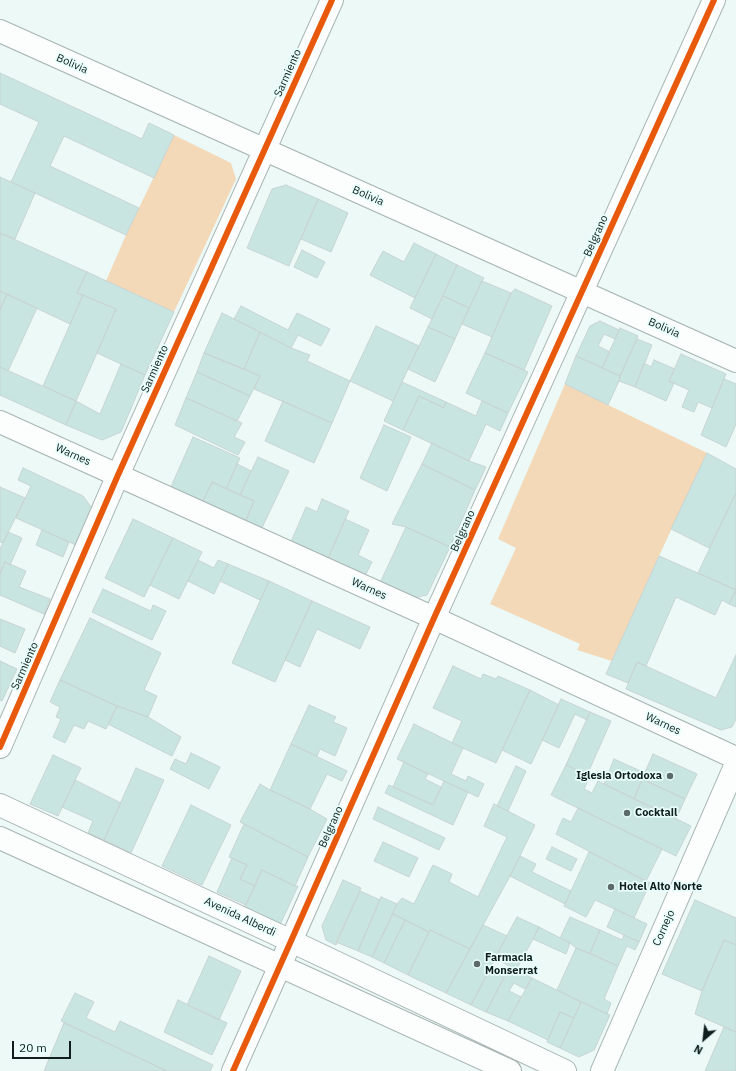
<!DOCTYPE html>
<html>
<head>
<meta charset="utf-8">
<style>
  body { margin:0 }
  #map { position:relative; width:736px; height:1071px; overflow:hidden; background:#ecf9f7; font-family:"IBM Plex Sans",sans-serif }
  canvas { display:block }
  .north { position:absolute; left:684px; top:1019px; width:40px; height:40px; -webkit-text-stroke:3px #e7fefb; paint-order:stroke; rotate:208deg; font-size:11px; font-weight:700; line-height:16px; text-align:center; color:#0f1d1c }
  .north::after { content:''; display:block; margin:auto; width:14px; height:18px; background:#0f1d1c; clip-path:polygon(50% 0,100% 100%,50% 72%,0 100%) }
  .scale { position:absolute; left:12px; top:1041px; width:59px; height:18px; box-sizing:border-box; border:2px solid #0f1d1c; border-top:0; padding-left:5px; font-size:12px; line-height:14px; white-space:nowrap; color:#0f1d1c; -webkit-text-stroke:3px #e7fefb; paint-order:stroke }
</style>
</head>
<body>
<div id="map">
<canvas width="736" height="1071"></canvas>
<div class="north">N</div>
<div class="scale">20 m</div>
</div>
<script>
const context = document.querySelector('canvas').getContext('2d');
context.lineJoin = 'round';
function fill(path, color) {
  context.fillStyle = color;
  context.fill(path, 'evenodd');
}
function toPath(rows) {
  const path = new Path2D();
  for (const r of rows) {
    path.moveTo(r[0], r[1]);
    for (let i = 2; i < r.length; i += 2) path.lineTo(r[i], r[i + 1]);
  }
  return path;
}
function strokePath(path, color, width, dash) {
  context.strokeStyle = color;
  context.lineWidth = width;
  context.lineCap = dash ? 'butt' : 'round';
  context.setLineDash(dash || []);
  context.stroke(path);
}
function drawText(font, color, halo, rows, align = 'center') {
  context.font = font + ' "IBM Plex Sans",sans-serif';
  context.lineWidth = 3.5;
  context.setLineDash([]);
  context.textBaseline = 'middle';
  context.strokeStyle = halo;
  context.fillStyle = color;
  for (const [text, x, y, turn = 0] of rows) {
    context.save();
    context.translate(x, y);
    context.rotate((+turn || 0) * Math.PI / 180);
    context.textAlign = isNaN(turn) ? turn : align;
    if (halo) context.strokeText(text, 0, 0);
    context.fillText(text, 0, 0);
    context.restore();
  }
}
fill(toPath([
  [174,135,231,163,236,179,174,312,106,281,126,235],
  [565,384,707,453,659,556,612,661,577,650,580,644,490,604,516,548,498,539]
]), '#f3d9b8');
const building = toPath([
  [0,73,142,139,149,123,174,135,154,178,64,136,50,166,139,208,126,235,11,182,39,122,0,104,0,73],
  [0,177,35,193,15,239,0,233,0,177],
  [286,185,318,199,289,266,247,248,272,189,286,185],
  [318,199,348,213,331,252,301,239,318,199],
  [0,233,87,272,77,293,83,295,70,324,0,291,0,233],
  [414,243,436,254,415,298,370,275,383,251,404,262,414,243],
  [302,250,325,262,317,278,294,267,302,250],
  [436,254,457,265,432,319,410,308,436,254],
  [457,265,484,278,482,281,469,308,443,296,457,265],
  [87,272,174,312,145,375,97,353,116,309,77,293,87,272],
  [482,281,511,293,492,337,462,324,482,281],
  [515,289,552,306,524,370,485,353,511,293,515,289],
  [0,291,7,294,0,310,0,291],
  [7,294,37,308,8,371,0,367,0,310,7,294],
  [83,295,116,309,76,401,43,386,83,295],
  [443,296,469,308,455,339,428,327,443,296],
  [241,306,288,330,297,313,330,329,321,346,298,335,291,348,234,319,241,306],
  [222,313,260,332,244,369,204,353,222,313],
  [600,321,619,330,615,339,604,334,598,346,610,352,602,368,576,356,590,326,600,321],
  [376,326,419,346,393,401,350,381,376,326],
  [428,327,455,339,435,382,408,369,428,327],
  [620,328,638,336,620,376,602,368,620,328],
  [260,332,291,348,310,355,307,361,350,381,332,423,254,389,260,376,244,369,260,332],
  [637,339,652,345,635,387,619,381,620,376,637,339],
  [204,353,260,376,250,396,197,372,204,353],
  [485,353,528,372,508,413,466,393,485,353],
  [681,354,726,374,712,408,698,402,694,412,682,407,689,390,669,381,681,354],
  [576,356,620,376,619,381,608,405,565,384,576,356],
  [654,360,675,369,669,381,674,383,666,401,635,387,644,363,651,367,654,360],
  [121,364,145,375,121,432,102,440,66,425,76,401,100,414,121,364],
  [0,367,76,401,66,425,0,395,0,367],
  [197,372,250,396,237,421,186,398,197,372],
  [724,379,736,384,736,424,726,447,701,435,724,379],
  [402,382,446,402,444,408,419,396,403,430,384,421,402,382],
  [419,396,444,408,446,402,476,416,482,401,508,413,500,431,486,424,469,461,403,430,419,396],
  [186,398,242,423,234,437,245,442,238,455,175,425,186,398],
  [283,401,332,423,314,463,265,441,283,401],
  [384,425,411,437,387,491,360,478,384,425],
  [193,437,240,458,226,489,212,482,202,503,170,489,193,437],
  [432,443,469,461,486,467,475,490,422,464,432,443],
  [707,453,736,469,736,493,709,548,671,529,707,453],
  [258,457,289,471,260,532,244,525,254,501,240,495,258,457],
  [237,464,251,471,240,495,226,489,237,464],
  [422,464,475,490,450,547,406,527,392,524,422,464],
  [23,468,83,496,92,508,76,545,16,518,31,486,18,480,23,468],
  [212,482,254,501,244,525,202,503,212,482],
  [0,487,25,498,3,543,0,542,0,487],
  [736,493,736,590,698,573,736,493],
  [322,499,349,511,327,561,290,544,306,507,317,512,322,499],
  [133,519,173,538,144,597,105,578,133,519],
  [345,519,369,530,358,555,372,562,365,576,327,561,345,519],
  [406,527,450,547,427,595,413,598,380,583,406,527],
  [42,530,69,542,63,557,36,545,42,530],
  [8,532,22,538,10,565,5,562,0,574,0,549,8,532],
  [173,538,202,552,179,599,150,585,173,538],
  [659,556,736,590,729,604,722,600,715,615,676,597,646,666,637,662,628,683,606,674,659,556],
  [198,560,214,568,218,560,228,564,214,594,188,581,198,560],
  [5,562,26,571,19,587,50,599,44,614,0,595,0,574,5,562],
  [228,564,269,581,260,600,220,581,228,564],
  [269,581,312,601,275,682,232,663,269,581],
  [103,589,151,611,153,605,166,611,152,640,92,612,103,589],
  [736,589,736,607,729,604,736,589],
  [312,601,370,627,360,649,317,629,300,667,285,660,312,601],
  [90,618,161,653,144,690,157,696,148,717,117,706,60,680,90,618],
  [0,619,25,629,15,653,0,646,0,619],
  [736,655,736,719,732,727,721,730,626,689,637,662,716,698,736,655],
  [0,661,17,669,2,701,0,700,0,661],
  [453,666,481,679,483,674,496,679,498,676,530,690,496,763,452,743,462,721,433,708,453,666],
  [60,680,117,706,106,729,88,721,84,729,74,725,65,743,53,737,61,719,56,717,60,707,50,702,60,680],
  [530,690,559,705,531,764,502,750,530,690],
  [561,699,590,712,587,720,575,714,559,748,542,740,561,699],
  [309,705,336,717,333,722,347,728,335,756,320,749,317,756,291,744,309,705],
  [117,706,148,717,181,737,172,756,108,724,117,706],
  [590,712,611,721,587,775,566,765,590,712],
  [414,724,463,748,451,774,466,781,468,776,484,784,478,797,397,759,414,724],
  [291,744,347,771,342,781,327,774,310,809,270,790,291,744],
  [191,753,220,767,209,789,170,769,175,759,186,764,191,753],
  [653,754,697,774,685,799,642,779,653,754],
  [53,755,81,768,58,816,30,804,53,755],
  [614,759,645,773,634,799,604,784,614,759],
  [404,762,428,774,425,779,441,787,433,805,393,787,404,762],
  [566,765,590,776,584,789,592,793,598,781,691,826,676,856,551,795,566,765],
  [516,766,526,771,508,811,497,806,516,766],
  [136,768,164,780,131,853,104,840,136,768],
  [642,779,685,799,676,819,634,799,642,779],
  [75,780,121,803,104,840,88,833,93,821,62,807,75,780],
  [444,781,468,792,453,825,385,793,389,785,433,805,444,781],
  [260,784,270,790,310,809,327,819,308,857,240,822,260,784],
  [494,804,535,825,510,876,470,949,430,930,429,932,393,914,397,904,402,898,414,904,433,865,452,874,449,882,478,897,507,837,484,826,494,804],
  [191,805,231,825,202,885,162,866,191,805],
  [378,807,445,838,439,850,373,819,378,807],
  [578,808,662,849,646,881,556,834,563,818,571,822,578,808],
  [244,824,308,857,295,886,262,870,255,886,240,879,247,865,229,857,244,824],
  [383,842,418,858,409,877,374,861,383,842],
  [552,847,577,859,571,871,546,859,552,847],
  [589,852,650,883,634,918,595,900,586,917,564,906,589,852],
  [520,856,536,864,532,872,571,891,565,904,510,876,520,856],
  [232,858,247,865,240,879,255,886,246,905,217,892,232,858],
  [262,870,295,886,298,886,279,927,243,910,262,870],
  [343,880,361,888,336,945,326,940,322,926,343,880],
  [360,891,380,900,358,951,336,942,360,891],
  [381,897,397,904,372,957,358,951,381,897],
  [695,900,736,918,736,945,724,940,702,991,662,974,695,900],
  [615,909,647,924,639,942,607,927,615,909],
  [393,914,405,920,384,963,372,957,393,914],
  [517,917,539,927,533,939,516,970,495,958,517,917],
  [570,917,600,930,590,953,576,948,570,943,560,938,570,917],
  [405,920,429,932,408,975,384,963,405,920],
  [483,925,507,936,471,1005,446,993,483,925],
  [539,927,570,943,566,954,533,939,539,927],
  [430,930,470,949,446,993,408,975,430,930],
  [600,930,622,940,624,935,639,942,635,950,627,946,618,966,590,953,600,930],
  [724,940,736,945,736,1032,695,1014,702,991,724,940],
  [576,948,618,966,604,999,611,1003,607,1014,557,990,576,948],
  [209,956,241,971,219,1020,187,1005,209,956],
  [510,967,532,978,525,989,514,983,509,991,521,997,508,1021,486,1012,510,967],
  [489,971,504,977,486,1012,471,1005,489,971],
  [532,978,581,1002,574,1018,560,1012,548,1040,508,1021,532,978],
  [75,993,94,1002,86,1018,115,1032,120,1021,213,1065,210,1071,167,1071,61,1021,75,993],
  [178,1000,227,1023,212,1055,164,1032,178,1000],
  [581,1002,610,1015,594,1050,579,1057,560,1048,581,1002],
  [560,1012,574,1018,560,1048,547,1042,560,1012],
  [64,1023,167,1071,44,1071,64,1023],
  [724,1027,736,1032,736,1071,705,1071,724,1027]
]);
fill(building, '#c9e5e2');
strokePath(building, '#c7d4d2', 1);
const minor = toPath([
  [0,31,736,361],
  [0,422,434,618,736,758],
  [233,1071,291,941,434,618,714,0],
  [602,1071,736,764]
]);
const tertiary = toPath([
  [0,747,118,475,332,0]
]);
const secondary = toPath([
  [0,805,291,941,565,1071],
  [0,838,510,1071]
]);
strokePath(minor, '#a7b4b2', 24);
strokePath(tertiary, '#a7b4b2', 24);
strokePath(secondary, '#a7b4b2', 24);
strokePath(minor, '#fcfefe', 22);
strokePath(tertiary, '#fcfefe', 22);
strokePath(secondary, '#fcfefe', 22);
strokePath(toPath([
  [0,747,118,475,332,0],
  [233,1071,291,941,434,618,714,0]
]), '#e8590c', 6);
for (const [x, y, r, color] of [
  [670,776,4,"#5c6a69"],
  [627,813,4,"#5c6a69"],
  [611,887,4,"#5c6a69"],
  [477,964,4,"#5c6a69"]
]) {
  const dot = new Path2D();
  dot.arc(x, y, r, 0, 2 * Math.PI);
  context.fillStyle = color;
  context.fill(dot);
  strokePath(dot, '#e7fefb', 1.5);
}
drawText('11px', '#0f1d1c', '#e7fefb', [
  ["Bolivia",72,64,24],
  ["Sarmiento",288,73,-66],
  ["Bolivia",368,196,24],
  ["Belgrano",596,236,-66],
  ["Bolivia",664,328,24],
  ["Sarmiento",155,369,-66],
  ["Warnes",73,455,24],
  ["Belgrano",463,531,-66],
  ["Warnes",369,589,24],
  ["Sarmiento",25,666,-66],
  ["Warnes",663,724,25],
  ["Belgrano",331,827,-66],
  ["Avenida Alberdi",240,917,25],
  ["Cornejo",664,928,-66]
]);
drawText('bold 11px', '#0f1d1c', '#e7fefb', [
  ["Iglesia Ortodoxa",662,776,"right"],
  ["Cocktail",635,813],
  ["Hotel Alto Norte",619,887],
  ["Farmacia",485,958],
  ["Monserrat",485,971]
], 'left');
</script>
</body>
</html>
